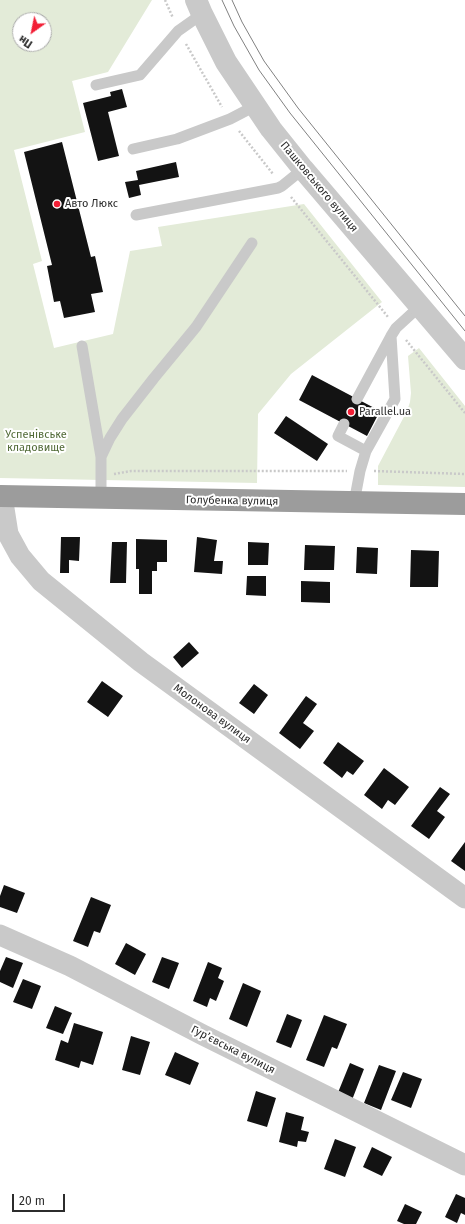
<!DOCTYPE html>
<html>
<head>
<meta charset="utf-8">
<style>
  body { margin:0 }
  #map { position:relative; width:465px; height:1224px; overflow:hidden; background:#fff; font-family:"Fira Sans",sans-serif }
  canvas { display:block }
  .north { position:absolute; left:12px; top:12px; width:40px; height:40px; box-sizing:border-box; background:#fff; border:1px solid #ababab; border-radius:50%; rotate:213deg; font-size:11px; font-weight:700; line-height:16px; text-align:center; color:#2c2c2c }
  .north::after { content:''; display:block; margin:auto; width:14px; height:18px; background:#f21f36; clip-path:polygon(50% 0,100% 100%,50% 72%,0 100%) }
  .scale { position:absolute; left:12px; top:1194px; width:53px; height:18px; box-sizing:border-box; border:2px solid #2c2c2c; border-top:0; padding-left:5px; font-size:12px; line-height:14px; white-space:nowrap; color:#2c2c2c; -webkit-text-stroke:3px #fff; paint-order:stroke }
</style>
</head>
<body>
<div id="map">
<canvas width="465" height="1224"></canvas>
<div class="north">Пн</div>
<div class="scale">20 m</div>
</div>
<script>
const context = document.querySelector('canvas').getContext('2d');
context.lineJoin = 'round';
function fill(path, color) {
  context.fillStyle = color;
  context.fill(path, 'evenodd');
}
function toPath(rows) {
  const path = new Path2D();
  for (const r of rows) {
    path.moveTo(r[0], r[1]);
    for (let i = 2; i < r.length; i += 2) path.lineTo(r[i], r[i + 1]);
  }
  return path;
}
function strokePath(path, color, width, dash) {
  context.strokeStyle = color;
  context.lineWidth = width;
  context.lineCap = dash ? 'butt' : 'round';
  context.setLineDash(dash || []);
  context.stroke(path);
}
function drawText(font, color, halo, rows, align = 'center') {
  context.font = font + ' "Fira Sans",sans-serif';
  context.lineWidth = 4;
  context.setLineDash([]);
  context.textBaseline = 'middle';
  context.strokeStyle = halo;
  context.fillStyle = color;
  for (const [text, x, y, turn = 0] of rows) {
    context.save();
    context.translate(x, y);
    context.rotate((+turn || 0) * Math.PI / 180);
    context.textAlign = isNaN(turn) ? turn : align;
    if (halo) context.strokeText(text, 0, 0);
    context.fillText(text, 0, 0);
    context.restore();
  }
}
fill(toPath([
  [0,0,152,0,108,72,72,81,85,132,14,150,42,261,33,264,54,348,113,334,130,251,162,246,158,227,304,204,382,302,291,374,258,414,257,483,0,478],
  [20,20,44,20,44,44,20,44],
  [419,348,465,406,465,487,378,485,378,466,407,411,410,402,411,393,408,356]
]), '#e3ebd8');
fill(toPath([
  [122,89,127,107,108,112,119,156,98,161,83,103,111,96,110,92],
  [62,142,91,257,95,256,103,292,91,294,95,312,64,318,60,301,54,302,47,266,52,265,24,152],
  [176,162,179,177,139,185,141,195,129,198,125,182,138,180,136,171],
  [312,375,380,411,367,436,299,400],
  [286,416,328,444,317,461,274,433],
  [61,537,80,537,79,561,69,560,69,573,60,573],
  [197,537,217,540,214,561,223,561,222,574,194,572],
  [136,539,167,540,167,562,157,562,157,571,152,571,152,594,139,594,139,569,136,569],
  [112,542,127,542,126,583,110,583],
  [248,542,269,543,268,565,248,565],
  [305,545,335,546,334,570,304,570],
  [357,547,378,548,377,574,356,573],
  [411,550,439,551,438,587,410,587],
  [247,576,266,576,266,596,246,595],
  [301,581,330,582,330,603,301,602],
  [189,642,199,653,182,668,173,657],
  [102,681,123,696,108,717,87,702],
  [254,684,268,695,254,714,239,703],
  [306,696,317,704,303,723,314,731,300,749,279,733],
  [338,742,364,761,353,775,347,771,342,778,323,763],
  [384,768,409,787,395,805,388,800,382,809,364,795],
  [440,787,450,794,437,811,445,817,429,839,411,826],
  [465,842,465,871,451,861],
  [4,885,25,893,17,913,0,907,0,896],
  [91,897,111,905,100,933,94,931,88,947,73,941],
  [126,943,146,954,135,975,115,964],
  [6,957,23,963,13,988,0,982,0,971],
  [162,957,179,963,169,989,152,982],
  [208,962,222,968,218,978,224,981,216,1001,210,998,207,1007,193,1001],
  [23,979,41,986,32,1009,13,1002],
  [243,983,261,991,247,1027,229,1019],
  [55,1006,72,1013,63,1034,46,1028],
  [287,1014,302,1020,291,1048,276,1042],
  [324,1015,347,1024,337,1049,332,1047,324,1067,306,1060],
  [74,1023,103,1032,93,1065,81,1061,79,1068,55,1060,61,1040,68,1043],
  [131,1036,150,1042,140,1075,122,1070],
  [175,1052,199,1063,190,1085,165,1075],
  [350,1063,364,1069,352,1100,337,1095],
  [379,1065,396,1071,381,1110,364,1103],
  [403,1072,422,1079,411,1108,391,1100],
  [256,1091,276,1098,267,1127,247,1121],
  [286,1112,304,1117,301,1130,309,1132,306,1142,298,1141,297,1147,279,1142],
  [335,1139,356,1147,345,1177,324,1169],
  [372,1147,392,1157,382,1176,363,1167],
  [456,1194,465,1198,465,1215,461,1213,457,1223,445,1217],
  [405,1204,422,1212,416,1224,404,1224,397,1221]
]), '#131313');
strokePath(toPath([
  [165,0,173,18],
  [186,44,222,107],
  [239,131,273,174],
  [291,197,388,317],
  [406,340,465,413],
  [374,471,465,474],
  [114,474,131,471,347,471]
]), '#c9c9c9', 2.5, [2, 2]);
strokePath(toPath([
  [96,85,140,75,178,31,202,14],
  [133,149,177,139,230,119,255,106],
  [136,215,278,188,282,186,303,169],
  [82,346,101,457,101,498],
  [357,399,391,336,396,328,420,306],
  [344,424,338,436,366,451],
  [101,457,110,438,122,419,154,378,196,327,252,243],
  [354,503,360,471,366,451,395,399,391,336]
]), '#c9c9c9', 11);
strokePath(toPath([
  [2,496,8,534,20,556,41,581,141,662,465,898],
  [0,935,70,966,203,1035,465,1165]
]), '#c9c9c9', 21);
strokePath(toPath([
  [196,0,202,14,226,62,271,129,303,169,465,359]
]), '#c9c9c9', 22);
strokePath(toPath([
  [0,496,465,504]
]), '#9c9c9c', 22);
strokePath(toPath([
  [222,0,234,26,259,70,290,113,465,331],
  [232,0,242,22,264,61,298,108,465,316]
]), '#818181', 1);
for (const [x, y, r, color] of [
  [57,204,4,"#f21f36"],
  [351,412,4,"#f21f36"]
]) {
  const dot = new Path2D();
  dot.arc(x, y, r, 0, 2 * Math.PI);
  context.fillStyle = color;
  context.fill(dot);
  strokePath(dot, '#fff', 1.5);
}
drawText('11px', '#2c2c2c', '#fff', [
  ["Пашковського вулиця",319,187,50],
  ["Голубенка вулиця",232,501,1],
  ["Молонова вулиця",212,714,36],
  ["Гур’євська вулиця",233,1050,27]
]);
drawText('11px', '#2c2c2c', '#fff', [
  ["Авто Люкс",65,204],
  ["Parallel.ua",359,412]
], 'left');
drawText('11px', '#516a37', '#fff', [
  ["Успенівське",36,435],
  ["кладовище",36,448]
]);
</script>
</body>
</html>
